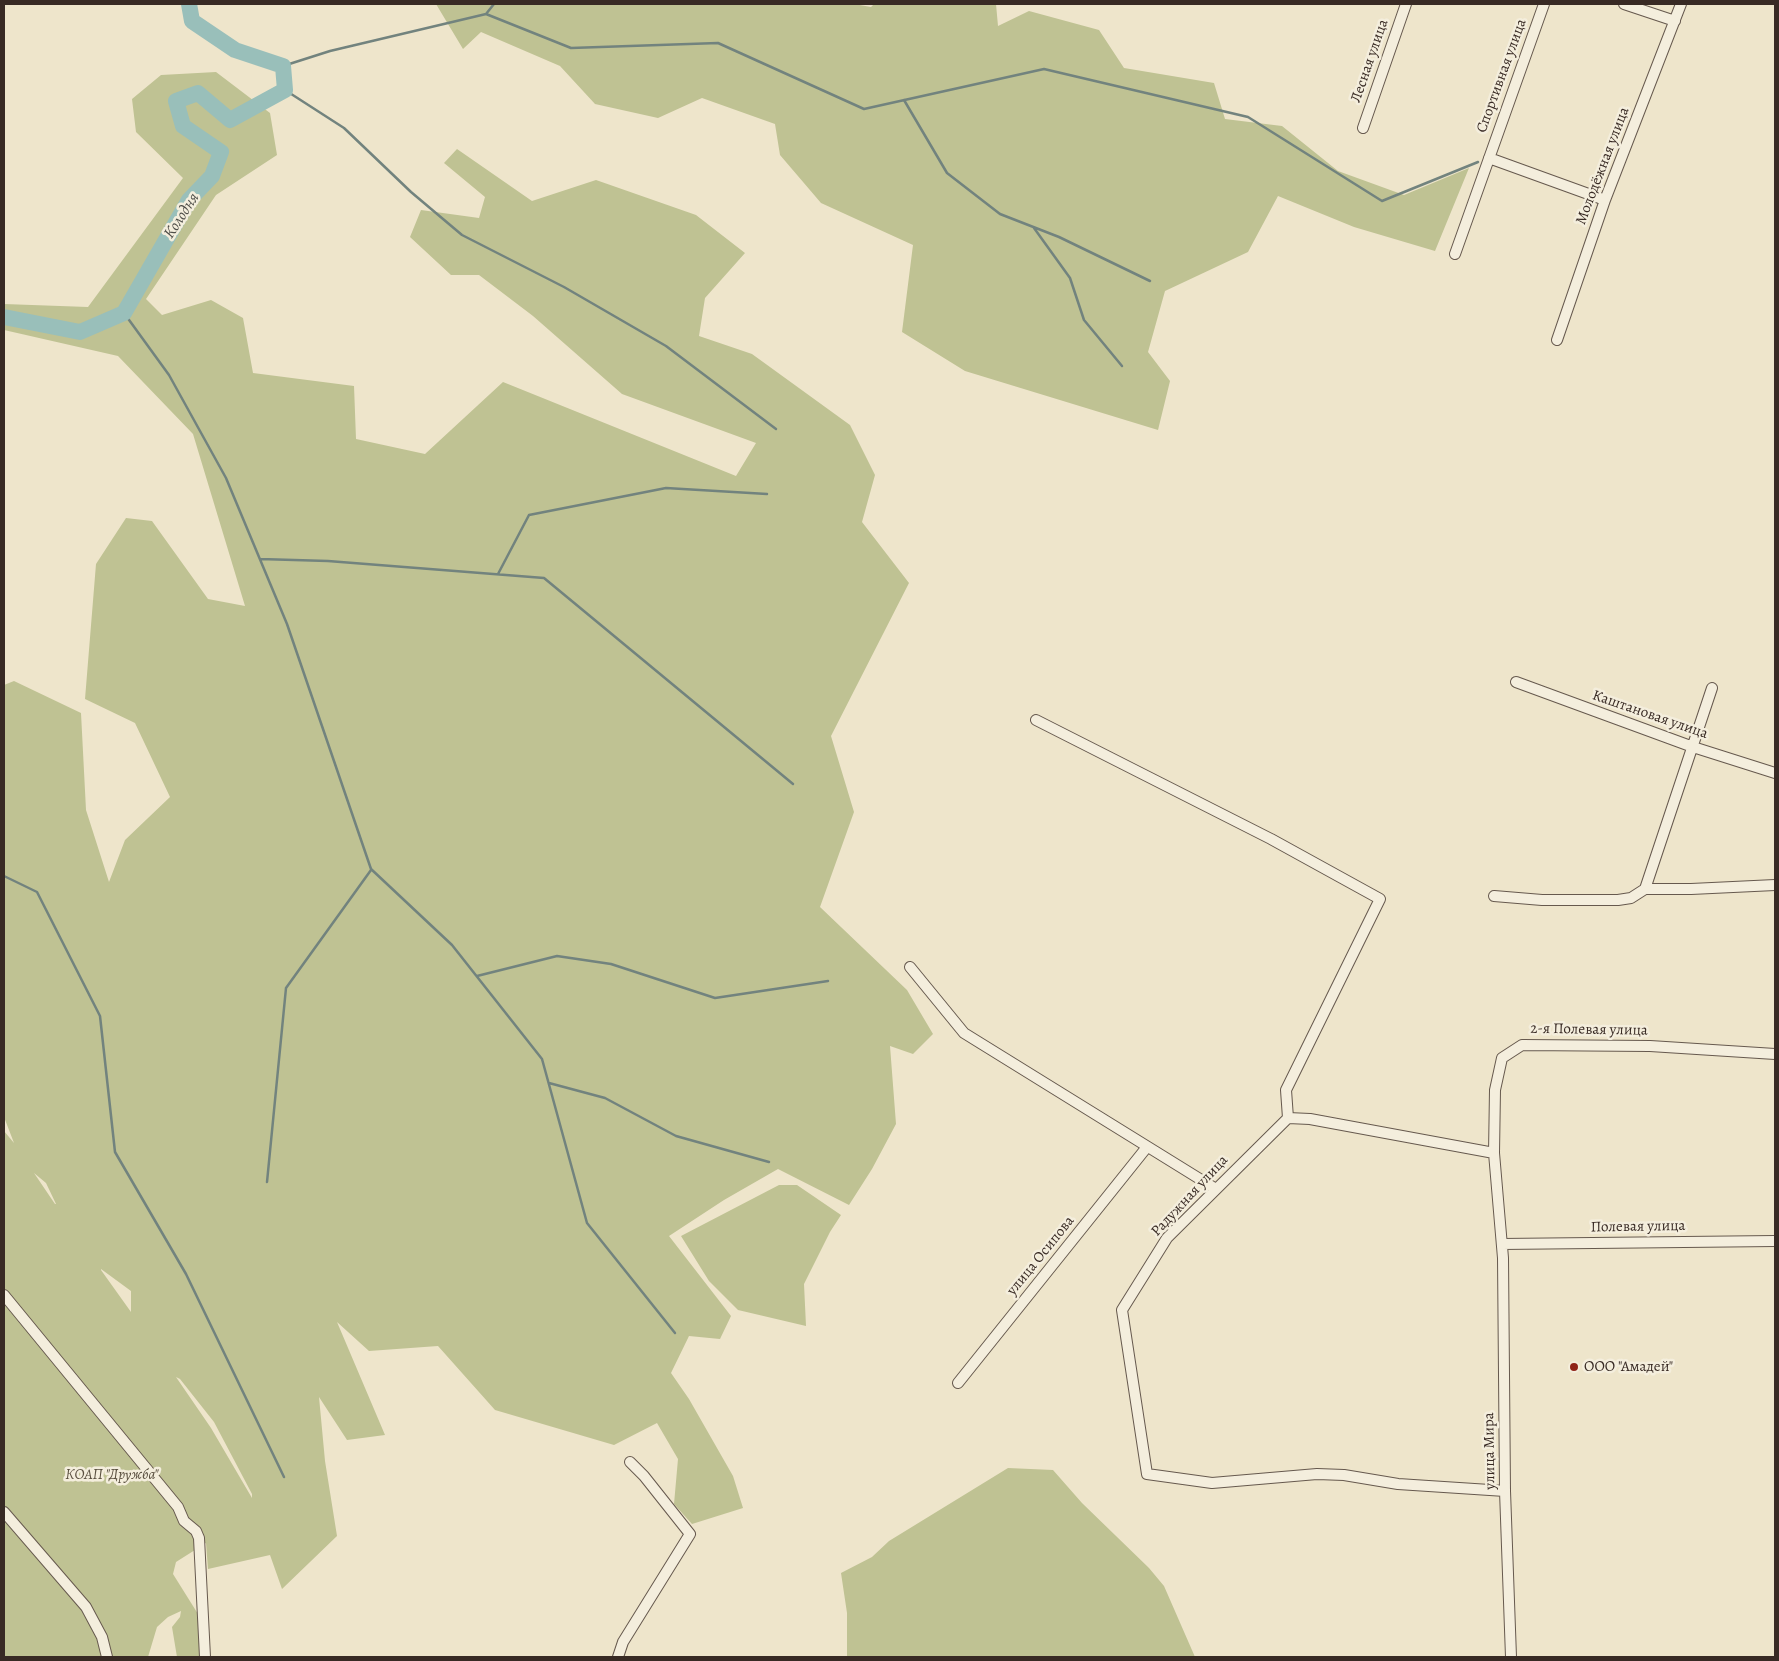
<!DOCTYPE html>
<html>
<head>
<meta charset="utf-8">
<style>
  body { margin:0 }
  #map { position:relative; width:1779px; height:1661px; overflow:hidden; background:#eee5cb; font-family:Alegreya,serif }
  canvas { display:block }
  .frame { position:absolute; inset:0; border:5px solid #382a24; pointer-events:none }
</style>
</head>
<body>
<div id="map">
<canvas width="1779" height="1661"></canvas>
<div class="frame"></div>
</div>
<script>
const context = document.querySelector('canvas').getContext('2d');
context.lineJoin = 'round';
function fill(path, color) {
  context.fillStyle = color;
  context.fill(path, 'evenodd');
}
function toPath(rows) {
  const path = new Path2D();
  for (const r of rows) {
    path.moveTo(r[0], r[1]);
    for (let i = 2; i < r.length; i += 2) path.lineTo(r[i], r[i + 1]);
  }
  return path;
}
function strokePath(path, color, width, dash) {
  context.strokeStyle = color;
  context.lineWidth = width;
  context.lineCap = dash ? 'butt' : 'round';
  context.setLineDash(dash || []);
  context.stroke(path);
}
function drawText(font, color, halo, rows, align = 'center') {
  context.font = font + ' Alegreya,serif';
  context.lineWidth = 5;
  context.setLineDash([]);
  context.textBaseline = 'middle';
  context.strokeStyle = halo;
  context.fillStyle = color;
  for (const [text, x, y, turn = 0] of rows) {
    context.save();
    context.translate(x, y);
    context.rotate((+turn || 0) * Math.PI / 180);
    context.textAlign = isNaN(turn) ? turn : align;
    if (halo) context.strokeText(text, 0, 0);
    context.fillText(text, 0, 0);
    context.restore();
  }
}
fill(toPath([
  [436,4,854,4,871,7,874,4,996,4,998,26,1029,11,1099,30,1124,68,1214,83,1225,119,1282,126,1338,171,1404,195,1469,168,1435,251,1354,227,1278,196,1248,252,1165,291,1148,352,1170,381,1158,430,965,371,902,332,913,245,821,203,780,155,775,124,702,98,658,118,595,104,560,66,481,32,463,49],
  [216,72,270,113,277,155,216,195,146,299,162,315,211,300,243,318,253,373,354,386,356,439,425,454,503,382,736,476,756,443,622,394,533,316,479,275,451,275,410,237,421,210,479,218,485,197,444,163,457,149,532,201,596,180,696,215,745,253,705,298,699,336,752,354,850,425,875,475,862,522,909,583,831,736,854,812,820,907,907,990,933,1034,913,1054,890,1046,896,1124,872,1169,849,1205,778,1169,724,1200,669,1236,731,1316,720,1339,689,1336,671,1373,689,1399,733,1476,743,1508,692,1524,674,1504,678,1459,657,1423,614,1445,495,1410,438,1346,369,1351,337,1322,385,1435,347,1440,319,1397,325,1461,337,1536,282,1589,270,1555,208,1569,206,1543,176,1562,173,1574,198,1614,200,1657,177,1657,172,1627,180,1617,181,1611,168,1617,157,1627,148,1657,4,1657,4,1131,14,1143,4,1117,4,685,14,681,81,713,86,810,109,882,125,840,170,797,135,723,85,699,96,564,126,518,152,521,208,599,245,606,193,434,118,356,4,330,4,304,88,307,183,178,136,132,132,99,161,75],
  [34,1173,46,1183,56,1204,55,1204],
  [101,1269,131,1291,131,1312,101,1270],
  [176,1377,180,1379,214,1422,252,1494,252,1498,211,1428],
  [779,1185,797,1185,841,1215,830,1232,804,1284,806,1326,738,1310,709,1281,681,1236],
  [1008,1468,1053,1470,1082,1503,1149,1568,1164,1586,1195,1657,847,1657,847,1613,841,1573,872,1557,889,1541]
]), '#bfc293');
strokePath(toPath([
  [486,14,494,4],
  [283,66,330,51,486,14,571,48,718,43,864,109,1044,69,1248,117,1382,201,1478,162],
  [285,90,344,128,411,192,462,235,564,287,666,346,776,429],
  [904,100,947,173,1000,214,1059,237,1150,281],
  [1034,228,1070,278,1084,320,1122,366],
  [124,313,169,375,226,478,287,624,371,869,452,945,542,1059,587,1223,675,1333],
  [260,559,328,561,544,578,793,784],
  [498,574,529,515,666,488,767,494],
  [4,876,37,892,100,1016,115,1152,186,1274,284,1477],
  [477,976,557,956,611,964,715,998,828,981],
  [549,1083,605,1098,676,1136,769,1162],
  [267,1182,286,988,371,870]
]), '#72837e', 2.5);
strokePath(toPath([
  [4,317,80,332,124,313,189,200,212,176,221,152,183,126,176,101,198,93,230,120,285,90,283,66,235,50,192,21,189,4]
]), '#99bfba', 16);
const minor = toPath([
  [1624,4,1675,21],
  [1363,128,1406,4],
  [1489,158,1605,200],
  [1455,254,1544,4],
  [1557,340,1605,200,1681,4],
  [1516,682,1693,747,1775,773],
  [1036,720,1271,839,1380,899,1286,1090,1288,1118],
  [1645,889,1712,688],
  [1494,896,1542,900,1618,900,1631,898,1645,889,1691,889,1775,885],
  [910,967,964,1033,1216,1189],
  [1494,1153,1310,1119,1288,1118,1167,1238,1122,1310,1147,1474,1212,1483,1317,1474,1344,1475,1398,1484,1505,1491],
  [1502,1244,1775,1241],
  [4,1295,178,1507,184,1521,196,1531,199,1538,205,1657],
  [958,1383,1147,1147],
  [4,1512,86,1607,102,1637,107,1657],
  [618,1657,623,1642,690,1534,644,1476,630,1462],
  [1511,1657,1505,1491,1503,1258,1494,1153,1495,1090,1502,1058,1522,1045,1650,1046,1775,1054]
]);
strokePath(minor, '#66594e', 12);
strokePath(minor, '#f4eedd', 10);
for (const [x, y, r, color] of [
  [1574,1367,5,"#8f2418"]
]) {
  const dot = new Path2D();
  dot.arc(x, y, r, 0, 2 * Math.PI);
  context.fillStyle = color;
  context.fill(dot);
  strokePath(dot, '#f4eedd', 2);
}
drawText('15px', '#382a24', '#f4eedd', [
  ["Лесная улица",1370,61,-71],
  ["Спортивная улица",1502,76,-70],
  ["Молодёжная улица",1603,166,-69],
  ["Каштановая улица",1650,715,19],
  ["2-я Полевая улица",1589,1030,1],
  ["Радужная улица",1190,1196,-47],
  ["Полевая улица",1638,1227,-1],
  ["улица Осипова",1041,1256,-51],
  ["улица Мира",1490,1451,-91]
]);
drawText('15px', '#382a24', '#f4eedd', [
  ["ООО \"Амадей\"",1584,1367]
], 'left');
drawText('italic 15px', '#5a5040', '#f4eedd', [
  ["КОАП \"Дружба\"",112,1475]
]);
drawText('italic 16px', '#504f4a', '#f4eedd', [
  ["Колодня",182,216,-57]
]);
</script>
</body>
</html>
